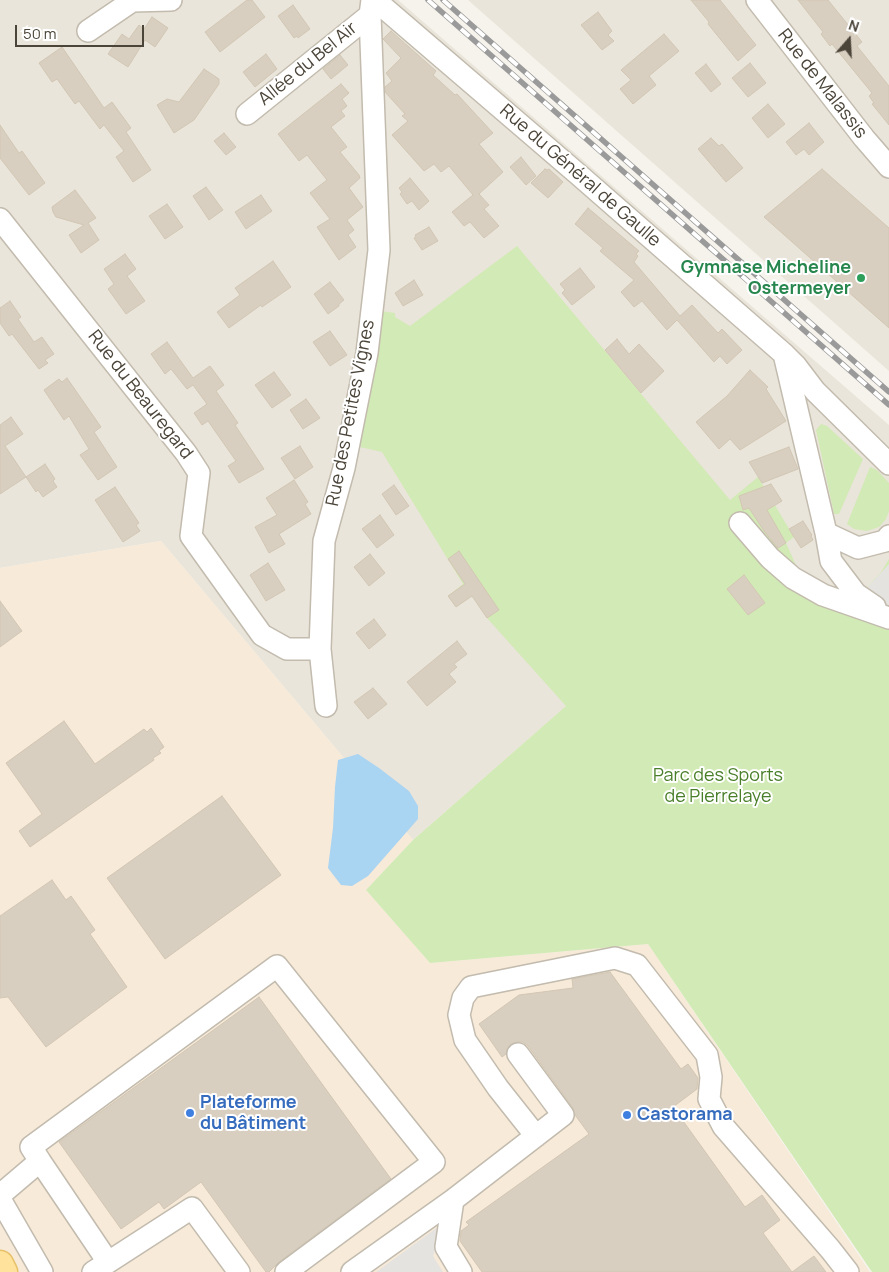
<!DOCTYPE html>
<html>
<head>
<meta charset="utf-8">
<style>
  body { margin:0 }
  #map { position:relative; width:889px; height:1272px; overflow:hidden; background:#f6f3ec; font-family:Manrope,sans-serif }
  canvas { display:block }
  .north { position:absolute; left:824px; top:15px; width:50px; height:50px; -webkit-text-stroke:4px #fff; paint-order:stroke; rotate:19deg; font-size:14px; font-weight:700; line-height:20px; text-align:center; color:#4b4439 }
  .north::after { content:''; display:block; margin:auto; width:18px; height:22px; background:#4b4439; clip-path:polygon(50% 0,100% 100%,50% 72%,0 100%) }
  .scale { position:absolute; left:15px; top:25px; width:129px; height:22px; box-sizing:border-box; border:2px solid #4b4439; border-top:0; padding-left:6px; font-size:15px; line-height:18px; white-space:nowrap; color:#4b4439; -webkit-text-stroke:4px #fff; paint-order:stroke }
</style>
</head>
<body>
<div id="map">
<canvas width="889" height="1272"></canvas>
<div class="north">N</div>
<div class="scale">50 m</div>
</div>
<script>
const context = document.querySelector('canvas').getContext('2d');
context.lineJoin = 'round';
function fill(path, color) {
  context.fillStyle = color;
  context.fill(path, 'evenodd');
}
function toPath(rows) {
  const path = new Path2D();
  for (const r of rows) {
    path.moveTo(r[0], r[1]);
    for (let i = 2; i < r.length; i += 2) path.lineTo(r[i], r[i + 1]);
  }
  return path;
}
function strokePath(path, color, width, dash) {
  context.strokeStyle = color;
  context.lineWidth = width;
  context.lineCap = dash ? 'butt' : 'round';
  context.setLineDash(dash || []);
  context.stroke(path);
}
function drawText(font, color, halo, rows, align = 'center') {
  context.font = font + ' Manrope,sans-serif';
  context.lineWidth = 4;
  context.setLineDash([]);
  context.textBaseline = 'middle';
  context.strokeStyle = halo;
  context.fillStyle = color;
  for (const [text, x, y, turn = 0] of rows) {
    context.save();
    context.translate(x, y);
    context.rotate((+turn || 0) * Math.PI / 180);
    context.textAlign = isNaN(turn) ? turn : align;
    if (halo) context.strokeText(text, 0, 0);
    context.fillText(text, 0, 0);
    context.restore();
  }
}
fill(toPath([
  [0,0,398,0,889,425,889,564,863,592,674,612,413,840,161,541,0,568],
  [468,0,889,0,889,371]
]), '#eae5da');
fill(toPath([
  [161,541,413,840,366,890,430,963,648,944,870,1272,0,1272,0,568]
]), '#f7ead8');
fill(toPath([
  [517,246,730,500,758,477,794,537,786,543,799,572,855,596,863,592,881,572,889,559,889,1272,872,1272,648,944,430,963,366,890,413,840,566,706,487,618,472,596,456,607,448,596,463,584,382,452,360,447,380,311,395,313,395,317,410,326],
  [821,424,827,426,863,459,839,514,834,514,833,509,816,430],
  [870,467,877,470,889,483,889,511,886,519,879,527,867,531,854,529,847,524]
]), '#d2eab5');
fill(toPath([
  [889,564,889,612,863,592],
  [446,1221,433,1256,443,1272,376,1272]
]), '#e5e3e0');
fill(toPath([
  [358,754,379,768,409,791,418,806,418,819,368,876,352,886,341,885,328,868,333,828,335,787,338,760]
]), '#a9d4f2');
const building = toPath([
  [247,0,252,0,265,17,220,52,205,32,247,0],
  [691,0,720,0,756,45,738,61,708,24,709,22,691,0],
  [798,0,828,0,862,42,857,46,889,86,889,125,872,104,874,103,869,96,872,93,832,44,830,46,821,34,823,32,798,0],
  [293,5,310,29,298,38,297,36,294,38,278,16,293,5],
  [598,12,612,31,608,35,614,41,602,50,581,25,598,12],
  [152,17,168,28,155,47,145,40,128,67,108,54,122,34,129,39,139,25,144,29,152,17],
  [391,31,436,71,433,75,455,95,457,94,493,133,479,144,503,172,479,194,489,205,484,209,499,226,484,238,470,222,464,226,452,212,473,195,449,166,441,172,434,164,424,171,392,135,408,121,402,116,405,114,385,92,385,87,392,81,386,73,401,58,383,39,391,31],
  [664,34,679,51,649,76,656,85,633,104,620,89,631,80,621,70,664,34],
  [62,47,104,108,112,102,131,128,126,132,151,170,133,182,116,157,124,151,104,125,100,129,79,101,75,104,57,79,52,82,39,63,62,47],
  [266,54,277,69,255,87,243,72,266,54],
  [340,55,348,65,331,79,323,69,340,55],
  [750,63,766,83,748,97,732,78,750,63],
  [706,64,721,84,711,92,695,73,706,64],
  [204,69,219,79,219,84,194,120,174,133,157,105,167,99,179,102,204,69],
  [341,84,349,93,342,99,347,106,341,111,345,116,331,127,347,147,340,152,359,175,360,178,349,188,363,207,347,220,354,230,348,235,356,247,339,260,317,227,330,219,310,193,327,180,307,155,299,161,278,134,341,84],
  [768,104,785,124,768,138,752,118,768,104],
  [809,123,824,142,809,155,804,149,796,155,786,142,809,123],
  [0,125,19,153,22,151,45,183,29,195,0,158,0,125],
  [224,133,236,147,226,155,214,141,224,133],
  [711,138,719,146,722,144,743,168,726,182,698,149,711,138],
  [521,157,536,176,526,185,510,167,521,157],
  [545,169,547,170,549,169,563,182,548,198,531,183,545,169],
  [822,169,889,228,889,328,764,217,822,169],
  [410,178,429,201,419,210,412,201,407,204,400,194,402,192,399,188,410,178],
  [206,187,223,210,209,220,193,196,206,187],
  [75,190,96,218,88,223,99,240,81,253,69,235,84,225,56,217,53,212,52,207,75,190],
  [261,195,272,211,246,229,235,212,261,195],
  [167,204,183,227,165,239,149,216,167,204],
  [588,208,639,251,636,254,638,256,634,262,680,316,692,305,718,333,722,329,742,350,727,364,720,356,714,362,677,320,667,330,642,301,634,307,621,292,634,280,600,251,603,248,575,224,588,208],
  [429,227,438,241,422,250,414,238,416,237,415,235,429,227],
  [125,254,136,269,127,276,145,301,126,314,108,289,114,284,104,269,125,254],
  [273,261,291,287,262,307,261,305,229,328,217,312,240,295,235,288,273,261],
  [580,268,595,287,572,305,562,293,565,290,560,284,580,268],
  [414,280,423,295,403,306,395,293,414,280],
  [330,282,344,300,339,304,339,306,328,314,314,294,330,282],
  [10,301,21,317,18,319,34,342,42,337,54,354,45,360,48,363,39,369,12,334,9,336,0,323,0,308,10,301],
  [330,331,347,355,330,366,313,342,330,331],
  [617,339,629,354,639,344,664,371,641,393,605,350,617,339],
  [167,342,193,378,210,366,224,385,216,391,238,423,235,425,264,469,239,483,228,466,236,461,208,421,202,425,194,413,207,404,193,385,187,389,171,369,165,374,151,354,167,342],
  [750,370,768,387,766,389,786,421,740,450,730,439,719,449,696,422,727,396,750,370],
  [274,372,291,395,272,408,255,385,274,372],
  [67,378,101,427,94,432,117,467,98,480,80,455,89,449,69,416,64,420,44,390,59,379,62,382,67,378],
  [306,399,320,418,303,429,290,410,306,399],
  [11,417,23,434,5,446,26,477,0,494,0,425,11,417],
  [300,446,313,467,295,479,281,458,300,446],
  [789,447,798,469,762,483,749,462,789,447],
  [45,464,55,479,53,481,57,487,43,497,38,490,36,492,26,477,45,464],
  [294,480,308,502,305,504,311,514,279,534,285,544,269,553,255,527,277,515,266,498,294,480],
  [771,484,782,501,767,510,786,543,778,548,764,531,749,508,743,510,739,496,771,484],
  [394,485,409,506,396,515,382,494,394,485],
  [115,487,139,523,136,525,140,531,123,542,95,500,115,487],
  [380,515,394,535,377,548,362,529,380,515],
  [803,521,812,535,811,536,813,540,801,548,789,529,803,521],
  [459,551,499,610,487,618,472,596,456,607,448,596,465,584,448,559,459,551],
  [370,554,385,573,369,586,354,567,370,554],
  [268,563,285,590,266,601,250,575,268,563],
  [744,575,765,603,748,615,727,589,744,575],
  [0,601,22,631,0,647,0,601],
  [374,619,386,635,369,649,356,633,374,619],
  [457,641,467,654,454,664,457,667,449,674,456,682,427,706,407,682,457,641],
  [373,688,387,704,368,719,354,702,373,688],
  [64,721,95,764,144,729,147,732,151,728,164,747,159,751,161,753,153,758,154,760,30,847,19,831,42,814,6,763,64,721],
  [222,796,281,875,165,959,107,878,222,796],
  [52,880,66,900,71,896,81,910,95,930,90,934,127,987,46,1047,8,997,0,998,0,916,52,880],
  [610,972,681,1069,688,1064,698,1078,697,1089,673,1107,745,1207,762,1195,780,1220,763,1233,792,1272,814,1256,826,1272,482,1272,460,1241,461,1231,469,1225,466,1222,589,1134,575,1115,573,1108,528,1046,523,1042,517,1042,511,1044,507,1049,506,1054,502,1057,479,1024,519,995,573,988,572,979,610,972],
  [259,997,391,1179,279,1262,269,1272,266,1272,201,1182,164,1209,159,1202,121,1229,59,1142,259,997]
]);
fill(building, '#d8cfc1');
strokePath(building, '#d3c7b4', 1);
const minor = toPath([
  [375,0,579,175,784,354,796,366,815,391,889,464],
  [757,0,864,138,889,167],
  [88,31,132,1,171,0],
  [247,114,370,15],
  [0,219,186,453,199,473,191,536,262,635,287,649,320,649],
  [784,354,826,533,858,548,885,541,889,536],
  [740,523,770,558,793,578,823,595,889,618],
  [826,533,831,561,856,594,875,607],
  [326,706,320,649,324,541,344,468,367,353,379,250,370,15,372,0],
  [536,1136,498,1088,465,1040,459,1015,463,998,471,987,615,958,637,965,707,1055,711,1077,709,1099,723,1126,830,1249,848,1272],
  [40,1161,31,1147,277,966,434,1162,286,1272],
  [0,1195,40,1161,108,1262],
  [0,1199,42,1272],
  [453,1200,563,1115,518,1054],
  [93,1272,192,1208,239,1272],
  [352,1272,453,1200,446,1247,461,1272]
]);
const major = toPath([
  [0,1264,4,1272]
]);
strokePath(minor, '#c2bbae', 24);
strokePath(major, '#e6c16a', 29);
strokePath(minor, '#fff', 21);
strokePath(major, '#ffe39c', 26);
const rail = toPath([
  [428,0,889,405],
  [443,0,889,392]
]);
strokePath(rail, '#9a9a9a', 5.5);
strokePath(rail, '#fff', 4, [11]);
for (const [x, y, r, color] of [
  [861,278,5,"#2e9e5b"],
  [190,1113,5,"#3f7fe0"],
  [627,1115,5,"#3f7fe0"]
]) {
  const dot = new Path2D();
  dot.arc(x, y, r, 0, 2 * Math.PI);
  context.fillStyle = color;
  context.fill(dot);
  strokePath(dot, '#fff', 2);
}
drawText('18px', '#4b4439', '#fff', [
  ["Allée du Bel Air",308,64,-39],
  ["Rue de Malassis",822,84,52],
  ["Rue du Général de Gaulle",580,176,41],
  ["Rue du Beauregard",140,395,52],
  ["Rue des Petites Vignes",351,413,-79]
]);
drawText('bold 18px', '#27864d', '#fff', [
  ["Gymnase Micheline",851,268],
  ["Ostermeyer",851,289]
], 'right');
drawText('18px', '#4a7f2a', '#fff', [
  ["Parc des Sports",718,776],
  ["de Pierrelaye",718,797]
]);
drawText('bold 18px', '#366cbe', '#fff', [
  ["Plateforme",200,1103],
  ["du Bâtiment",200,1124],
  ["Castorama",637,1115]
], 'left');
</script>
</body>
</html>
